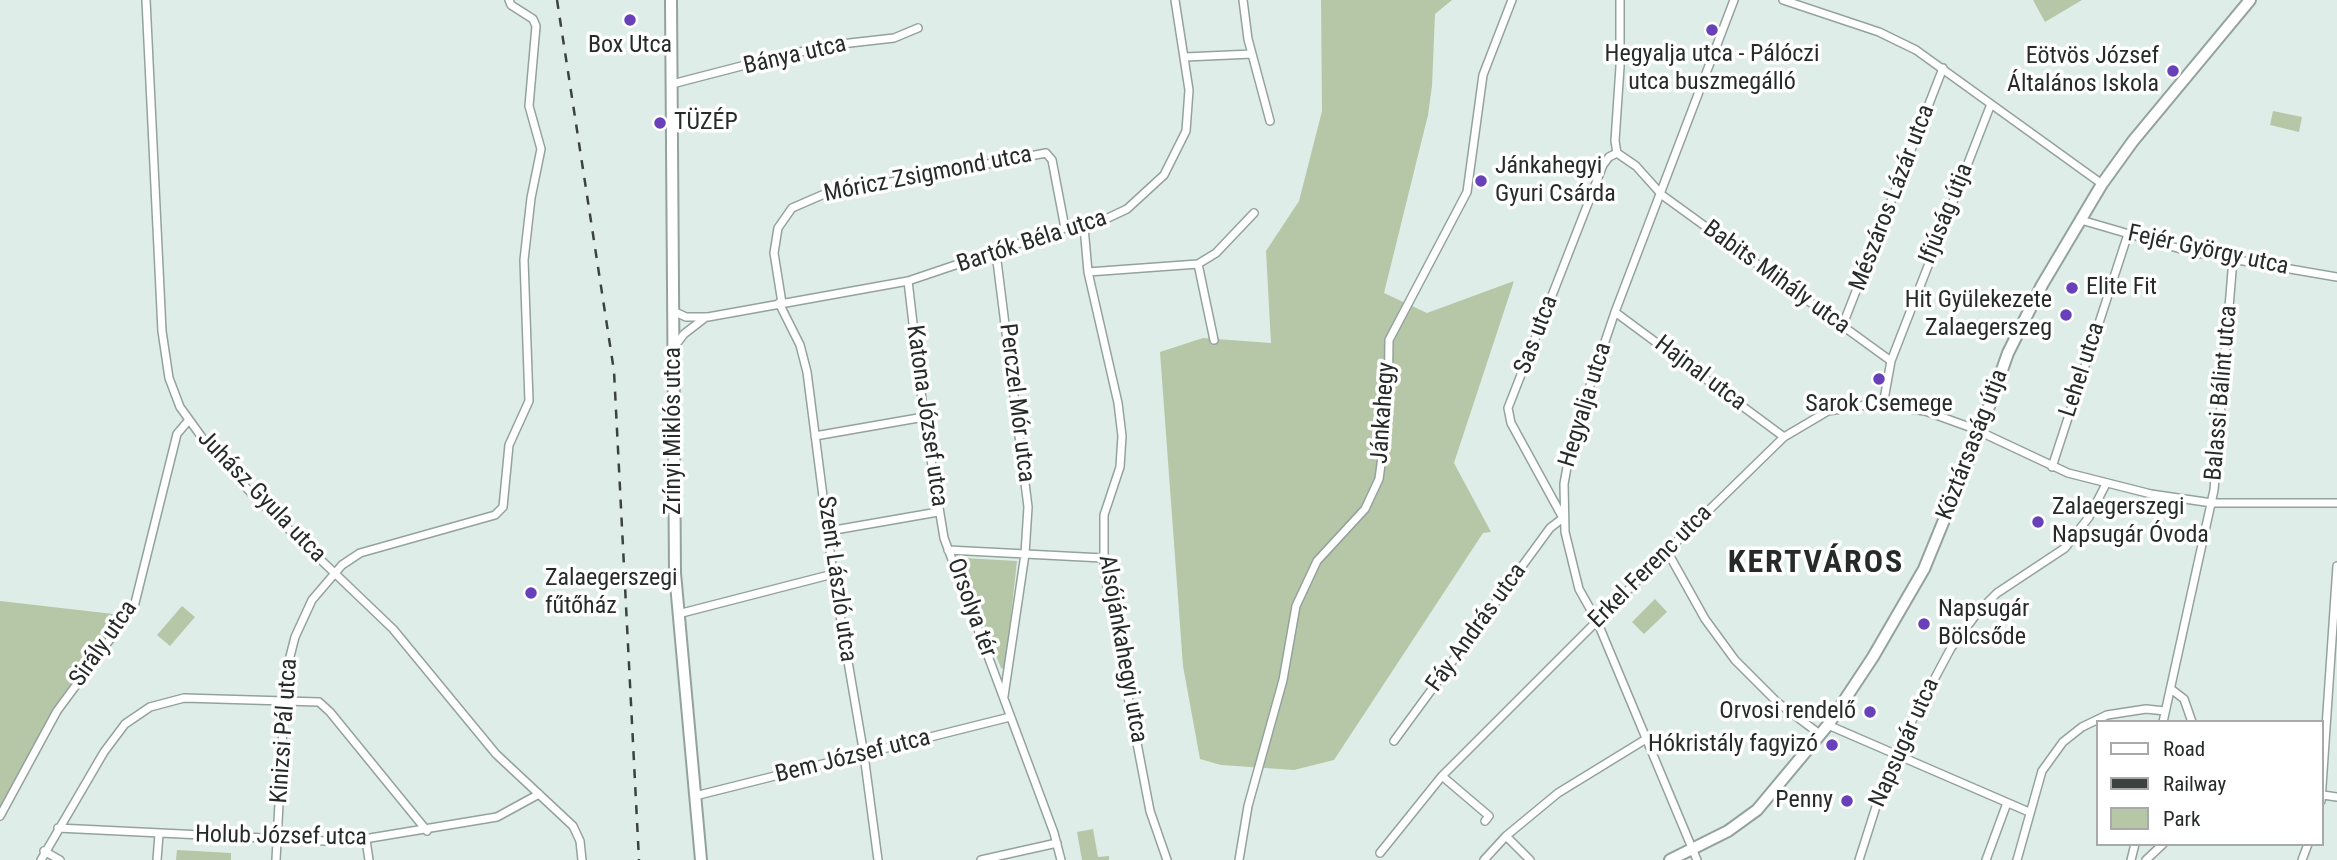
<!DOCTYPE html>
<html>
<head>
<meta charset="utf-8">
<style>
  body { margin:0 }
  #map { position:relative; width:2337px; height:860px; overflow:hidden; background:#dfede9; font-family:"Roboto Condensed",sans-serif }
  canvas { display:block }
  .legend { position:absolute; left:2096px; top:720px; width:228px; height:126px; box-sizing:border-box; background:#fff; border:2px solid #a8aaaa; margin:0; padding:9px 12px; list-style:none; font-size:21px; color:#262b2a }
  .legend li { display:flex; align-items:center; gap:14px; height:35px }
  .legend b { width:35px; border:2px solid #a8aaaa }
</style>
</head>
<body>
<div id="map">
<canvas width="2337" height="860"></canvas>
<ul class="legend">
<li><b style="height:9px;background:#fff"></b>Road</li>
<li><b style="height:9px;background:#3c4241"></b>Railway</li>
<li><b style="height:19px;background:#b6c7a7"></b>Park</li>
</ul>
</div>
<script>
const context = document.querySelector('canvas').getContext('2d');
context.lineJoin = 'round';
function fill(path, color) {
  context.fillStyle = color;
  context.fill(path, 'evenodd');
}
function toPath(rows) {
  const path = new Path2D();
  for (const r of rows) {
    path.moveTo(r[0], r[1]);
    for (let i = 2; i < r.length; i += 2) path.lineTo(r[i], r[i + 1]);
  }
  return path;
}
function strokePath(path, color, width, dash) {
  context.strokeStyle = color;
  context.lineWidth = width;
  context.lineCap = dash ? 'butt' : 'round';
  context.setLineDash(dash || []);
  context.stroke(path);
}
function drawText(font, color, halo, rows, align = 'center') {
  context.font = font + ' "Roboto Condensed",sans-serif';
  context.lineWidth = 7;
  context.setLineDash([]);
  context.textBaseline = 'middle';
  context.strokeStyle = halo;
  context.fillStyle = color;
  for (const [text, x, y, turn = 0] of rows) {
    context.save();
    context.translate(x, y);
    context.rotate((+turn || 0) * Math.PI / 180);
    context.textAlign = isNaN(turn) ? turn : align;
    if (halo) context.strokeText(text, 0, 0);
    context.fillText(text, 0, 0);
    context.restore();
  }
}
fill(toPath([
  [1321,0,1452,0,1435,14,1432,86,1428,115,1384,293,1427,313,1514,281,1454,463,1491,532,1483,533,1334,760,1294,770,1221,765,1200,759,1183,666,1160,352,1203,338,1271,343,1266,251,1299,201,1322,111],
  [2033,0,2082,0,2045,22],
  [2273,111,2302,117,2299,132,2270,125],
  [964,558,1017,561,1005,670,1001,668,960,564],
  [1655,599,1667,612,1644,634,1632,622],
  [0,601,131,616,60,711,0,822],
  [182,606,195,617,170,646,157,635],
  [1093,829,1098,857,1109,856,1109,860,1082,860,1077,832],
  [177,850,231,853,231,860,176,860]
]), '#b6c7a7');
const street = toPath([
  [146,0,162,331,169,378,180,407,206,443,252,494,393,629,496,754,573,826,580,841,582,860],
  [1243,0,1248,39,1270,121],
  [1620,0,1620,67,1615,141,1617,153,1636,166,1662,195,1891,361],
  [1783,0,1879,32,1916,50,2102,184],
  [1185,57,1252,54],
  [672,84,784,55,841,44,894,38,918,28],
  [2081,220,2191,252,2337,277],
  [1084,227,1088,272,1118,403,1122,436,1120,467,1104,515,1104,571,1150,811,1167,860],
  [996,253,1028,507,1025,554,1004,696],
  [1198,264,1214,340],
  [1198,264,1216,253,1254,213],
  [1088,272,1198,264],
  [908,281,924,417,944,538,1054,833,1061,860],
  [779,303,800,345,807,372,833,574,864,755,878,860],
  [782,303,774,253,778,228,792,208,822,195,1046,153,1052,160,1065,228],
  [673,311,686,317,708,317,908,281,1065,228,1095,224,1127,209,1164,175,1186,131,1189,90,1175,0],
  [1615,312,1784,437],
  [1842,327,1943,68],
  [674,347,684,334,706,317],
  [1883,405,1891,361,1991,104],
  [815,436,924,417],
  [2052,467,2128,234],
  [829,531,938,512],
  [948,550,1103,558],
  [1667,551,1705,619,1735,660,1777,702,1821,735],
  [678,614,833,574],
  [2171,689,2184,699,2192,722],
  [2163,722,2214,490,2233,259],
  [1828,725,2029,812],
  [1394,741,1550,528,1563,518,1511,423,1508,408,1603,165,1609,157,1617,153],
  [1442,776,1489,816,1485,821],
  [2323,795,2337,797],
  [695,796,1010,717],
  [2321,801,2337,566],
  [0,816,57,711,134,607,177,434,188,421],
  [58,828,346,842,497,817,539,794],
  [1506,836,1530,860],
  [366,840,369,860],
  [44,851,60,860],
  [1380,853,1442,776,1667,551,1784,437,1828,411,1872,404,1925,411,1972,428,2068,473,2151,494,2212,503,2337,503],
  [41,860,104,752,125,724,150,707,184,698,319,702,330,712,427,831],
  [157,860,159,834],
  [276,860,286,672,295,637,312,600,342,565,360,553,495,515,503,507,509,445,529,401,524,260,531,198,541,149,529,106,536,26,533,19,511,5,509,0],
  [981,860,1057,843],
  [1239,860,1248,806,1283,680,1296,606,1317,561,1365,509,1379,479,1388,412,1389,340,1467,192,1483,75,1512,0],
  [1484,860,1506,836,1558,793,1646,739],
  [1697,860,1597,621,1579,589,1565,532,1564,484,1572,439,1615,312,1734,0],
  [1859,860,1880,794,1898,747,1951,648,1978,612,1997,593,2065,548,2089,517,2106,484],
  [1986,860,2007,803],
  [2017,860,2042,771,2063,742,2082,727,2107,715,2146,709,2165,711],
  [2131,860,2135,844],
  [2146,860,2163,844],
  [2302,860,2308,844]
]);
const secondary = toPath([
  [671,0,675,573,701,860],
  [1670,860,1728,831,1757,810,1828,725,1873,657,1924,569,1980,432,2008,353,2042,285,2102,184,2133,141,2250,0]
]);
strokePath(street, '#94a29e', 10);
strokePath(secondary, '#94a29e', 14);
strokePath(street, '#fff', 7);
strokePath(secondary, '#fff', 10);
strokePath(toPath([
  [557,0,614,371,639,860]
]), '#3c4241', 2.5, [9, 9]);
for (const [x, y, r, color] of [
  [630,20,7,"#6841ba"],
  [1712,30,7,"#6841ba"],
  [2173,71,7,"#6841ba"],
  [660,123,7,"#6841ba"],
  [1481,181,7,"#6841ba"],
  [2072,288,7,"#6841ba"],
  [2066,315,7,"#6841ba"],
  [1879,379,7,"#6841ba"],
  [2038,522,7,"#6841ba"],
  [531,593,7,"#6841ba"],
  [1924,624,7,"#6841ba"],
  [1870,712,7,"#6841ba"],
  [1832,745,7,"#6841ba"],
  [1847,801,7,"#6841ba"]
]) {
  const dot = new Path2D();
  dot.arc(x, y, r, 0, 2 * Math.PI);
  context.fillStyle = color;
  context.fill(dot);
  strokePath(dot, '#fff', 2.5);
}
drawText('24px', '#262b2a', '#fff', [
  ["Box Utca",630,46,"center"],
  ["Hegyalja utca - Pálóczi",1712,55,"center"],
  ["utca buszmegálló",1712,83,"center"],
  ["Eötvös József",2159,57,"right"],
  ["Általános Iskola",2159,85,"right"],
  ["TÜZÉP",674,123],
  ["Jánkahegyi",1495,167],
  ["Gyuri Csárda",1495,195],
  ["Elite Fit",2086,288],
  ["Hit Gyülekezete",2052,301,"right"],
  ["Zalaegerszeg",2052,329,"right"],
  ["Sarok Csemege",1879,405,"center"],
  ["Zalaegerszegi",2052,508],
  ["Napsugár Óvoda",2052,536],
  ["Zalaegerszegi",545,579],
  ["fűtőház",545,607],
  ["Napsugár",1938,610],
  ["Bölcsőde",1938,638],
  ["Orvosi rendelő",1856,712,"right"],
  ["Hókristály fagyizó",1818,745,"right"],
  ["Penny",1833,801,"right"]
], 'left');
drawText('24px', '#262b2a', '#fff', [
  ["Bánya utca",795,56,-13],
  ["Móricz Zsigmond utca",928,175,-11],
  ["Mészáros Lázár utca",1893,198,-69],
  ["Ifjúság útja",1947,214,-68],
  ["Bartók Béla utca",1032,242,-18],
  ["Fejér György utca",2208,251,12],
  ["Babits Mihály utca",1776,278,36],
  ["Sas utca",1537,335,-69],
  ["Lehel utca",2083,370,-72],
  ["Hajnal utca",1700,374,37],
  ["Balassi Bálint utca",2222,393,-85],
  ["Perczel Mór utca",1016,403,83],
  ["Hegyalja utca",1586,405,-73],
  ["Jánkahegy",1384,413,-86],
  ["Katona József utca",926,416,82],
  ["Zrínyi Miklós utca",674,431,-90],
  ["Köztársaság útja",1973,445,-69],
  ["Juhász Gyula utca",261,497,46],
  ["Erkel Ferenc utca",1651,567,-45],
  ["Szent László utca",836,579,82],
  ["Orsolya tér",971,608,70],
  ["Fáy András utca",1477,628,-54],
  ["Sirály utca",104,644,-55],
  ["Alsójánkahegyi utca",1122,649,80],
  ["Kinizsi Pál utca",285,731,-86],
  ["Napsugár utca",1905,743,-66],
  ["Bem József utca",853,757,-14],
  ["Holub József utca",281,837,1]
]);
context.letterSpacing = '2px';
drawText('bold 32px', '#262b2a', '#fff', [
  ["KERTVÁROS",1816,564]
]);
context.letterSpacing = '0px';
</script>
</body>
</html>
